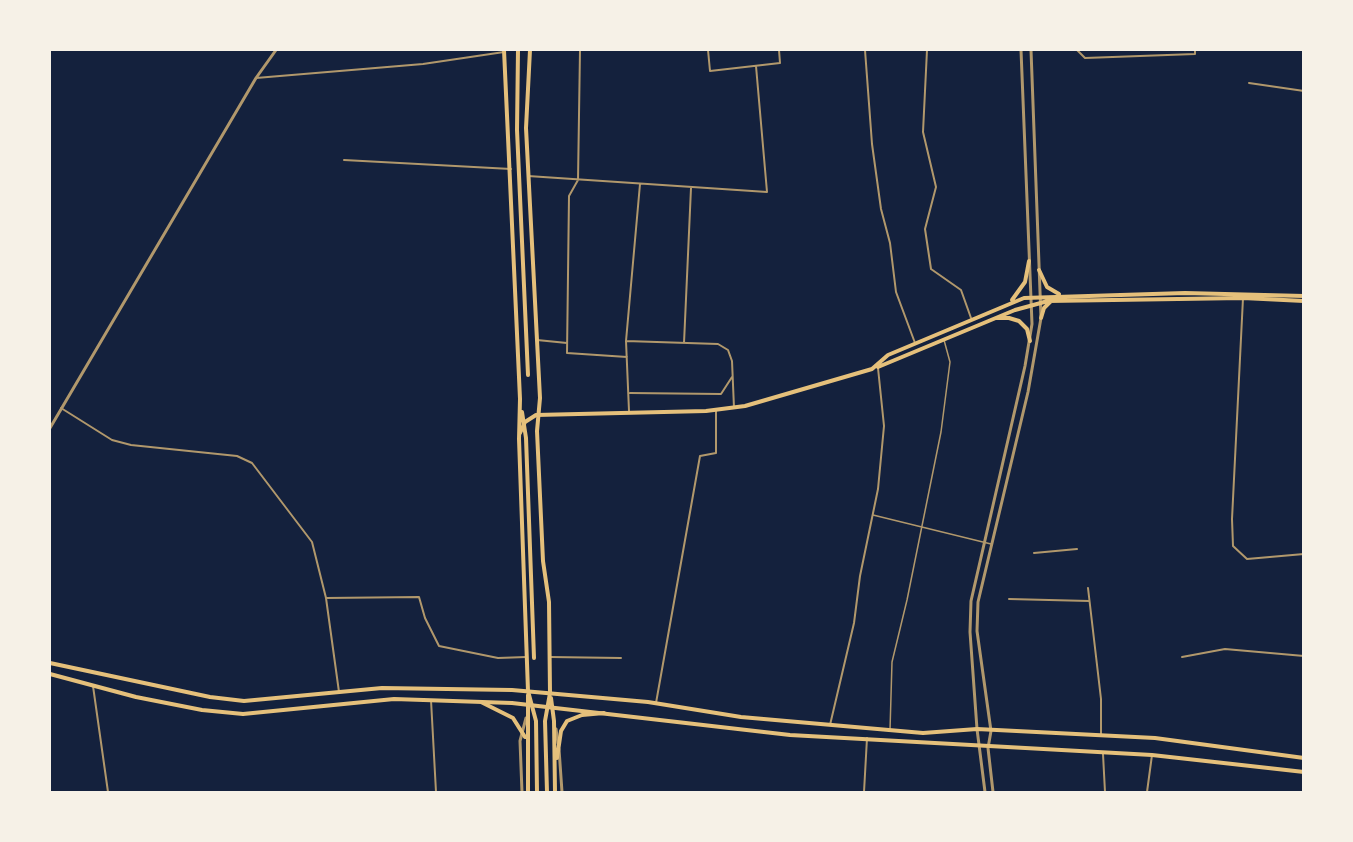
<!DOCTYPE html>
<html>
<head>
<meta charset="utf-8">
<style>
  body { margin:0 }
  #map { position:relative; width:1353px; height:842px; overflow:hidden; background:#14213d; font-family:Karla,sans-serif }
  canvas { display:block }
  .frame { position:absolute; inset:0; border:51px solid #f6f1e7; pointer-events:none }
</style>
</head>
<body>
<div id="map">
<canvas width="1353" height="842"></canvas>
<div class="frame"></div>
</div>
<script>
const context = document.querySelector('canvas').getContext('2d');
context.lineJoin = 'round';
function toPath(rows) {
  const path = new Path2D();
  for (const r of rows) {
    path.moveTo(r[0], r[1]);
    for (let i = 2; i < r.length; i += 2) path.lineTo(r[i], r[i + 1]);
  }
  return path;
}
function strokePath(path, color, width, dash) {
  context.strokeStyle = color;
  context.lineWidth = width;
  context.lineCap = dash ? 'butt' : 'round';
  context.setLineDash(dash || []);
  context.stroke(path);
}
strokePath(toPath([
  [873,515,991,544],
  [890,730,892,662,907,600,941,432,950,362,944,340]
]), '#b1986c', 1.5);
strokePath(toPath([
  [580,50,578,180,569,196,567,353,627,357],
  [708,50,710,71,780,63,779,50],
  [865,50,872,144,881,209,890,243,896,292,915,343],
  [927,50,923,132,936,187,925,229,931,269,961,290,971,318],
  [1077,50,1085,58,1195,54,1195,50],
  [256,78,423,64,504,52],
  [1249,83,1304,91],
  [344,160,511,169],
  [528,176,767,192,756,66],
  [1243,298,1232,519,1233,546,1247,559,1304,554],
  [537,340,567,343],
  [626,341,718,344,728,350,732,361,734,408],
  [684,343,691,188],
  [630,393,721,394,732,377],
  [61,408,112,440,131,445,237,456,252,463,312,542,326,598,339,692],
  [629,411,626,341,640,184],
  [1034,553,1077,549],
  [1088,588,1101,699,1101,735],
  [326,598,419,597,425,618,439,646,498,658,526,657],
  [1009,599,1089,601],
  [550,657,621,658],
  [1182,657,1225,649,1304,656],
  [93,686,108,792],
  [431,700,436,792],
  [656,703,700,456,716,453,716,411],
  [830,725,854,623,860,576,878,489,884,426,878,368],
  [1103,754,1105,792],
  [864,792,867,738],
  [1147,792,1152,755]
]), '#b1986c', 2);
strokePath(toPath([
  [50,428,256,78,276,50],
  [556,729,558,743],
  [559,749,562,792],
  [522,792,520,741,526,718],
  [985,792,977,729,970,632,971,601,1025,366,1032,324,1021,50],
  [993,792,988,748,991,731,977,631,978,602,1028,392,1041,318,1031,50]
]), '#b1986c', 3);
strokePath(toPath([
  [1039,270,1047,287,1059,294],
  [1012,300,1025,282,1029,261],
  [996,318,1009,318,1019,321,1027,329,1030,341],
  [1041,318,1044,308,1051,301],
  [878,367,1015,310,1048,301,1243,298,1304,301],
  [520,433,525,422,536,415,706,411,745,406,872,369,888,355,1024,298,1185,293,1304,296],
  [50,663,210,697,244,701,382,688,512,690,648,702,741,717,923,733,977,729,1155,738,1304,758],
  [50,674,136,697,202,710,243,714,394,699,512,703,790,735,1152,755,1304,772]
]), '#e5c07b', 4);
strokePath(toPath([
  [504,50,520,399,519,439,528,691,536,721,537,792],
  [518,50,517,130,528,375],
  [530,50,526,128,540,398,537,431,543,561,549,602,550,693,545,721,547,792],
  [522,412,526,438,534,658],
  [528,695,528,792],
  [551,698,554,721,555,792],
  [481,702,513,718,525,737],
  [557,758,561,731,567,721,582,715,604,713]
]), '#e5c07b', 4);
</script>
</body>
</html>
